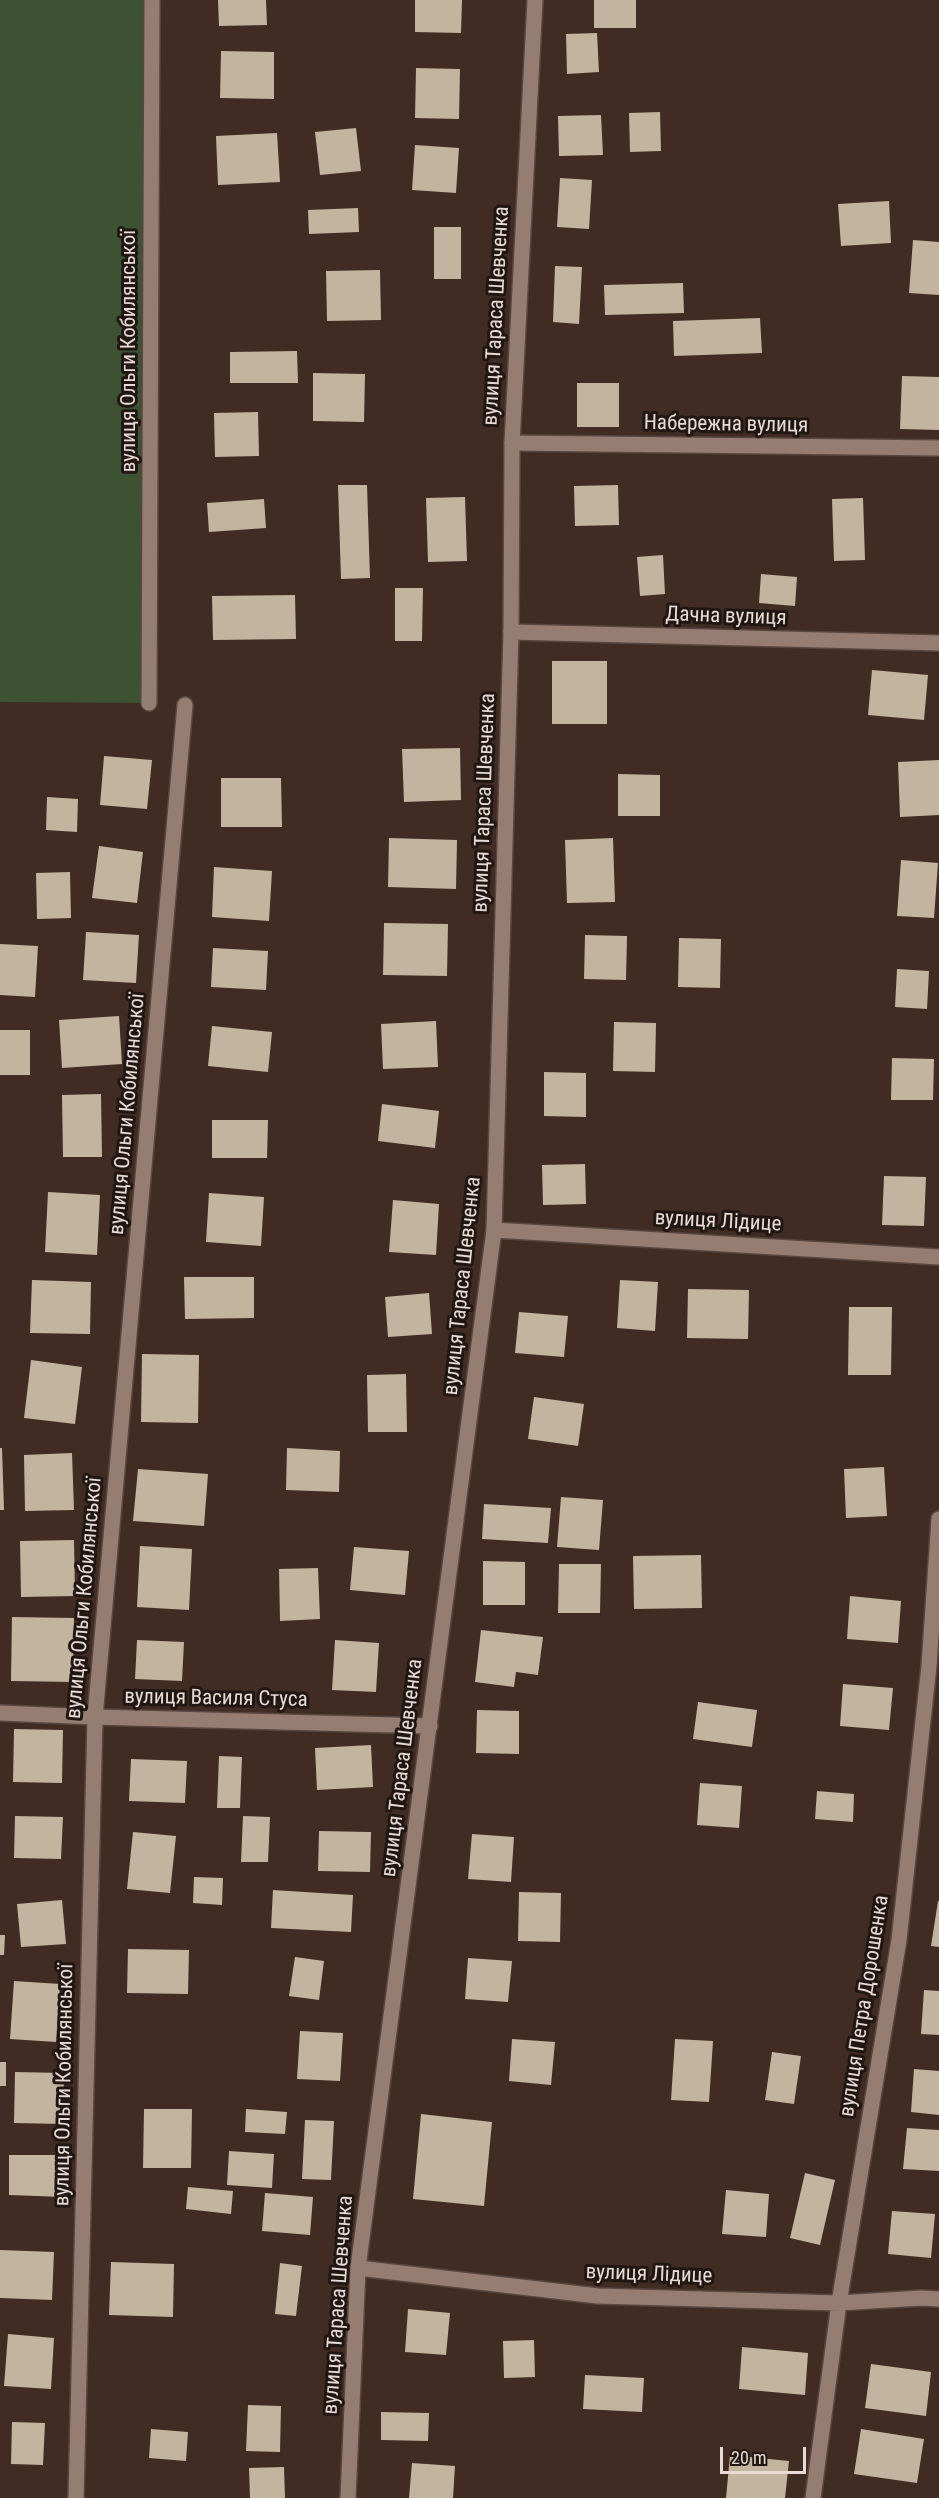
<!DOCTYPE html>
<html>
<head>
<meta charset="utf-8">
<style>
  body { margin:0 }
  #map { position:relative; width:939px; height:2498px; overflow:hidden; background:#402c23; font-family:"Roboto Condensed",sans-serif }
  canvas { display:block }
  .scale { position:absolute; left:720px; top:2447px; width:86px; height:27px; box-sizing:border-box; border:3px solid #e8dad4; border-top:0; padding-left:8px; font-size:18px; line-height:21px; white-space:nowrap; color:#e8dad4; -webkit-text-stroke:4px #201713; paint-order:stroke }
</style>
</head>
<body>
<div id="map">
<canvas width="939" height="2498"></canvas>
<div class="scale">20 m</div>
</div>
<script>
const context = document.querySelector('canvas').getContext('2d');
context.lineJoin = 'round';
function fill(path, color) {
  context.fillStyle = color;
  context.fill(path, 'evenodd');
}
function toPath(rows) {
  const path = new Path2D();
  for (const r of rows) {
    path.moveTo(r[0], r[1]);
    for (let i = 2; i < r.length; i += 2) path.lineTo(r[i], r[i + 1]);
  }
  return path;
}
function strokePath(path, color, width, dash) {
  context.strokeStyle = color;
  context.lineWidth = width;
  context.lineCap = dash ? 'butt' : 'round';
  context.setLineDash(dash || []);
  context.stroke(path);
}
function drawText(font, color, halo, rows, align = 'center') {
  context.font = font + ' "Roboto Condensed",sans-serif';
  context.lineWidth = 6;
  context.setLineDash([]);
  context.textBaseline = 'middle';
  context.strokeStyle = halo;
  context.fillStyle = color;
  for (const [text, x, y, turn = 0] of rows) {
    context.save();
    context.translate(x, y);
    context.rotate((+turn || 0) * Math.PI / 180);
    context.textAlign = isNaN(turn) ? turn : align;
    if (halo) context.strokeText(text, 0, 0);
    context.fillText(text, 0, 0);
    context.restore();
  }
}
fill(toPath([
  [0,0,152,0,149,703,0,702]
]), '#3d5133');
fill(toPath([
  [218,0,266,0,267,25,219,26],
  [415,0,462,0,461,33,415,32],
  [594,0,636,0,636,28,594,28],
  [597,33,599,72,567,74,566,34],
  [221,51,274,52,274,99,220,98],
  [416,68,460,69,459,119,415,118],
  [660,112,661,151,630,152,629,113],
  [601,115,603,155,559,156,558,116],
  [356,128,361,171,320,175,315,132],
  [277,133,280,182,218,185,216,136],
  [415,145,459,148,456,193,412,190],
  [560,178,592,180,589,229,557,227],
  [889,201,891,243,841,246,838,204],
  [358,208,359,232,309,234,308,210],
  [434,227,461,227,461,279,434,279],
  [913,240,939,242,939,295,909,293],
  [555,266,582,267,579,324,553,322],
  [380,270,381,320,327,321,326,271],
  [683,283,684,313,605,315,604,285],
  [760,318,762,353,674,356,673,321],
  [297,351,298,383,230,383,230,352],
  [313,373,365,374,364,422,313,421],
  [902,376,939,377,939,430,900,429],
  [577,383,619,383,619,427,577,427],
  [258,412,259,456,215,457,214,413],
  [338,485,367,485,370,578,341,579],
  [618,485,619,525,575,526,574,486],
  [465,497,467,561,428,562,426,498],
  [863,498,865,560,834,561,832,499],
  [264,499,266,528,209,532,207,503],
  [663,555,665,594,640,596,637,557],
  [761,574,797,577,795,606,759,603],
  [395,588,423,588,422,641,395,641],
  [295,595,296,639,213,640,212,596],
  [552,661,607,661,607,724,552,724],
  [872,670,928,675,924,720,868,715],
  [460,748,461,800,404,802,402,749],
  [104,756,152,760,147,809,100,805],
  [939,760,939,815,900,817,898,762],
  [618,774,660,775,660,816,618,816],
  [221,778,281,778,282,827,221,827],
  [47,797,78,799,77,832,46,830],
  [389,838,457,840,456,889,388,887],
  [613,838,615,902,567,903,565,840],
  [99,846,143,852,137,903,92,898],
  [901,860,938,863,934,918,897,916],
  [214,867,272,871,269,921,212,917],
  [70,872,71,918,37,919,36,873],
  [384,923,448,924,447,976,383,975],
  [86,932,139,935,136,983,83,980],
  [585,935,627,936,626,980,584,979],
  [679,938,721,939,720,988,678,987],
  [0,944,38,946,35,997,0,995],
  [213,948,268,951,266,990,211,987],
  [897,969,929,971,927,1009,895,1007],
  [119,1016,122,1064,62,1068,59,1020],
  [436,1021,438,1067,383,1069,381,1024],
  [614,1022,656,1023,655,1072,613,1071],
  [212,1026,272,1032,268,1072,208,1066],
  [0,1030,30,1030,30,1075,0,1075],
  [892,1058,934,1059,933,1100,891,1100],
  [544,1072,586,1073,586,1117,544,1116],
  [101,1094,102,1157,63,1157,62,1095],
  [382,1104,439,1111,435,1148,378,1141],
  [212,1120,268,1120,267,1158,212,1158],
  [585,1164,586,1204,543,1205,542,1165],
  [884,1176,926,1177,924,1226,882,1225],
  [48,1192,100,1195,97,1255,45,1252],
  [209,1193,264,1197,261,1246,206,1242],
  [393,1200,439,1204,436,1255,389,1252],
  [184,1277,254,1277,254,1318,185,1319],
  [32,1280,91,1282,90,1334,30,1333],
  [620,1280,658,1282,655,1331,617,1328],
  [688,1289,749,1290,748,1339,687,1338],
  [429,1293,432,1334,388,1337,385,1297],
  [849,1307,892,1307,891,1375,848,1375],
  [519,1312,568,1316,564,1357,515,1353],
  [142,1354,199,1355,198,1423,141,1422],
  [31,1360,82,1367,75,1424,24,1418],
  [406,1374,407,1432,368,1432,367,1375],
  [534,1397,584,1404,578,1446,528,1439],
  [0,1448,2,1448,4,1510,0,1510],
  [287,1448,340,1451,339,1492,286,1490],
  [72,1453,74,1510,25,1511,24,1455],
  [884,1467,887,1516,846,1518,844,1469],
  [138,1469,208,1474,204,1526,133,1521],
  [561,1497,603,1500,599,1550,557,1547],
  [484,1504,551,1508,548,1543,482,1539],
  [74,1540,75,1596,21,1597,20,1541],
  [140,1546,192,1549,189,1610,137,1607],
  [354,1547,409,1551,405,1595,350,1590],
  [701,1555,702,1608,634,1609,633,1556],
  [483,1561,525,1562,525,1605,483,1605],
  [559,1564,601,1564,600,1613,558,1613],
  [318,1568,320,1619,280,1621,279,1569],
  [850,1596,901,1601,898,1643,847,1639],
  [12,1617,74,1618,73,1682,11,1681],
  [481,1630,543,1637,538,1675,516,1672,514,1687,475,1682],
  [137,1640,184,1642,182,1681,135,1679],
  [335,1640,379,1643,376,1692,332,1690],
  [843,1684,893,1688,889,1730,840,1726],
  [698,1702,757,1710,752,1747,693,1739],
  [477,1710,519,1711,519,1754,476,1753],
  [14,1729,63,1730,62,1783,13,1782],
  [371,1745,373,1787,317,1790,315,1748],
  [219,1756,242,1757,240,1808,217,1808],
  [131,1759,187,1761,185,1803,129,1801],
  [700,1783,742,1786,739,1828,697,1825],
  [817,1791,854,1794,853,1822,815,1819],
  [15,1816,63,1817,61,1859,14,1858],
  [243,1816,270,1817,268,1862,241,1862],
  [319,1831,371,1832,370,1872,318,1871],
  [133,1832,176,1836,170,1893,127,1889],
  [472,1834,514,1837,511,1882,468,1879],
  [194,1877,223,1878,222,1905,193,1903],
  [273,1890,353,1895,351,1932,271,1928],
  [519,1892,561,1893,560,1942,518,1941],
  [62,1900,66,1944,21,1947,17,1904],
  [938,1901,939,1901,939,1947,931,1946],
  [0,1935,5,1935,4,1955,0,1955],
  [128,1949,189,1950,188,1994,127,1993],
  [295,1957,324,1961,319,2000,289,1996],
  [468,1958,512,1961,508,2002,465,1999],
  [14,1981,60,1984,56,2042,10,2039],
  [924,1990,939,1991,939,2035,921,2034],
  [300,2031,343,2033,340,2081,297,2079],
  [512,2039,555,2042,551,2085,509,2081],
  [675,2039,713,2041,709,2102,671,2100],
  [772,2052,801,2056,794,2104,765,2100],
  [0,2062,6,2062,6,2086,0,2086],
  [914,2069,939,2071,939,2115,911,2112],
  [15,2072,64,2073,63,2124,14,2123],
  [144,2109,192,2109,191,2168,143,2168],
  [246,2109,287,2112,285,2134,245,2132],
  [421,2114,492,2122,484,2206,413,2199],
  [305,2120,334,2121,331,2180,302,2179],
  [907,2128,939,2130,939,2171,903,2169],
  [229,2151,274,2154,272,2188,227,2185],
  [9,2155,64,2155,64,2197,9,2195],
  [805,2173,835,2180,820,2245,790,2238],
  [188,2187,233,2191,231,2214,186,2209],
  [726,2190,769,2194,766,2237,722,2234],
  [265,2193,313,2197,310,2235,262,2231],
  [892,2211,935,2214,931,2258,888,2254],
  [0,2250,54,2252,52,2300,0,2298],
  [111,2262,174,2264,173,2317,109,2315],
  [280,2263,302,2266,296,2316,275,2314],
  [408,2309,450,2313,446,2355,405,2352],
  [8,2334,54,2338,51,2389,4,2386],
  [534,2340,535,2377,504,2378,503,2341],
  [742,2347,808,2353,805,2395,739,2389],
  [871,2364,931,2372,926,2416,865,2408],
  [585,2375,644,2378,642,2412,583,2409],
  [248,2405,281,2406,280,2452,246,2451],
  [381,2412,429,2413,428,2441,381,2440],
  [12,2422,45,2423,43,2465,11,2464],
  [151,2429,188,2432,186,2461,149,2458],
  [861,2429,924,2439,917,2483,854,2474],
  [730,2455,789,2461,785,2498,726,2498],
  [412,2463,455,2466,453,2498,409,2498],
  [284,2467,285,2498,250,2498,249,2468]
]), '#c3b49f');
const street = toPath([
  [512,443,939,448],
  [511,632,939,643],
  [149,703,152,0],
  [494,1230,939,1257],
  [0,1713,95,1717,430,1726],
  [358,2268,598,2296,839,2303,921,2298,939,2299],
  [76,2498,95,1717,185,705],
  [813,2498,839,2303,899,1940,929,1666,939,1519]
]);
const secondary = toPath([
  [348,2498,358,2268,494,1230,511,632,512,443,535,0]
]);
strokePath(street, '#584740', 18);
strokePath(secondary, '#584740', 18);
strokePath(street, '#957d72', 15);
strokePath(secondary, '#957d72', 15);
drawText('21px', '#e8dad4', '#201713', [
  ["вулиця Тараса Шевченка",497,316,-87],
  ["вулиця Ольги Кобилянської",130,351,-90],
  ["Набережна вулиця",726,425,1],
  ["Дачна вулиця",726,617,2],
  ["вулиця Тараса Шевченка",485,803,-88],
  ["вулиця Ольги Кобилянської",128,1114,-85],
  ["вулиця Лідице",718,1222,3],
  ["вулиця Тараса Шевченка",463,1286,-84],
  ["вулиця Ольги Кобилянської",85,1598,-85],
  ["вулиця Василя Стуса",216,1699,1],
  ["вулиця Тараса Шевченка",403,1768,-83],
  ["вулиця Петра Дорошенка",865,2006,-81],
  ["вулиця Ольги Кобилянської",65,2085,-89],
  ["вулиця Лідице",649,2275,2],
  ["вулиця Тараса Шевченка",339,2305,-86]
]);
</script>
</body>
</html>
